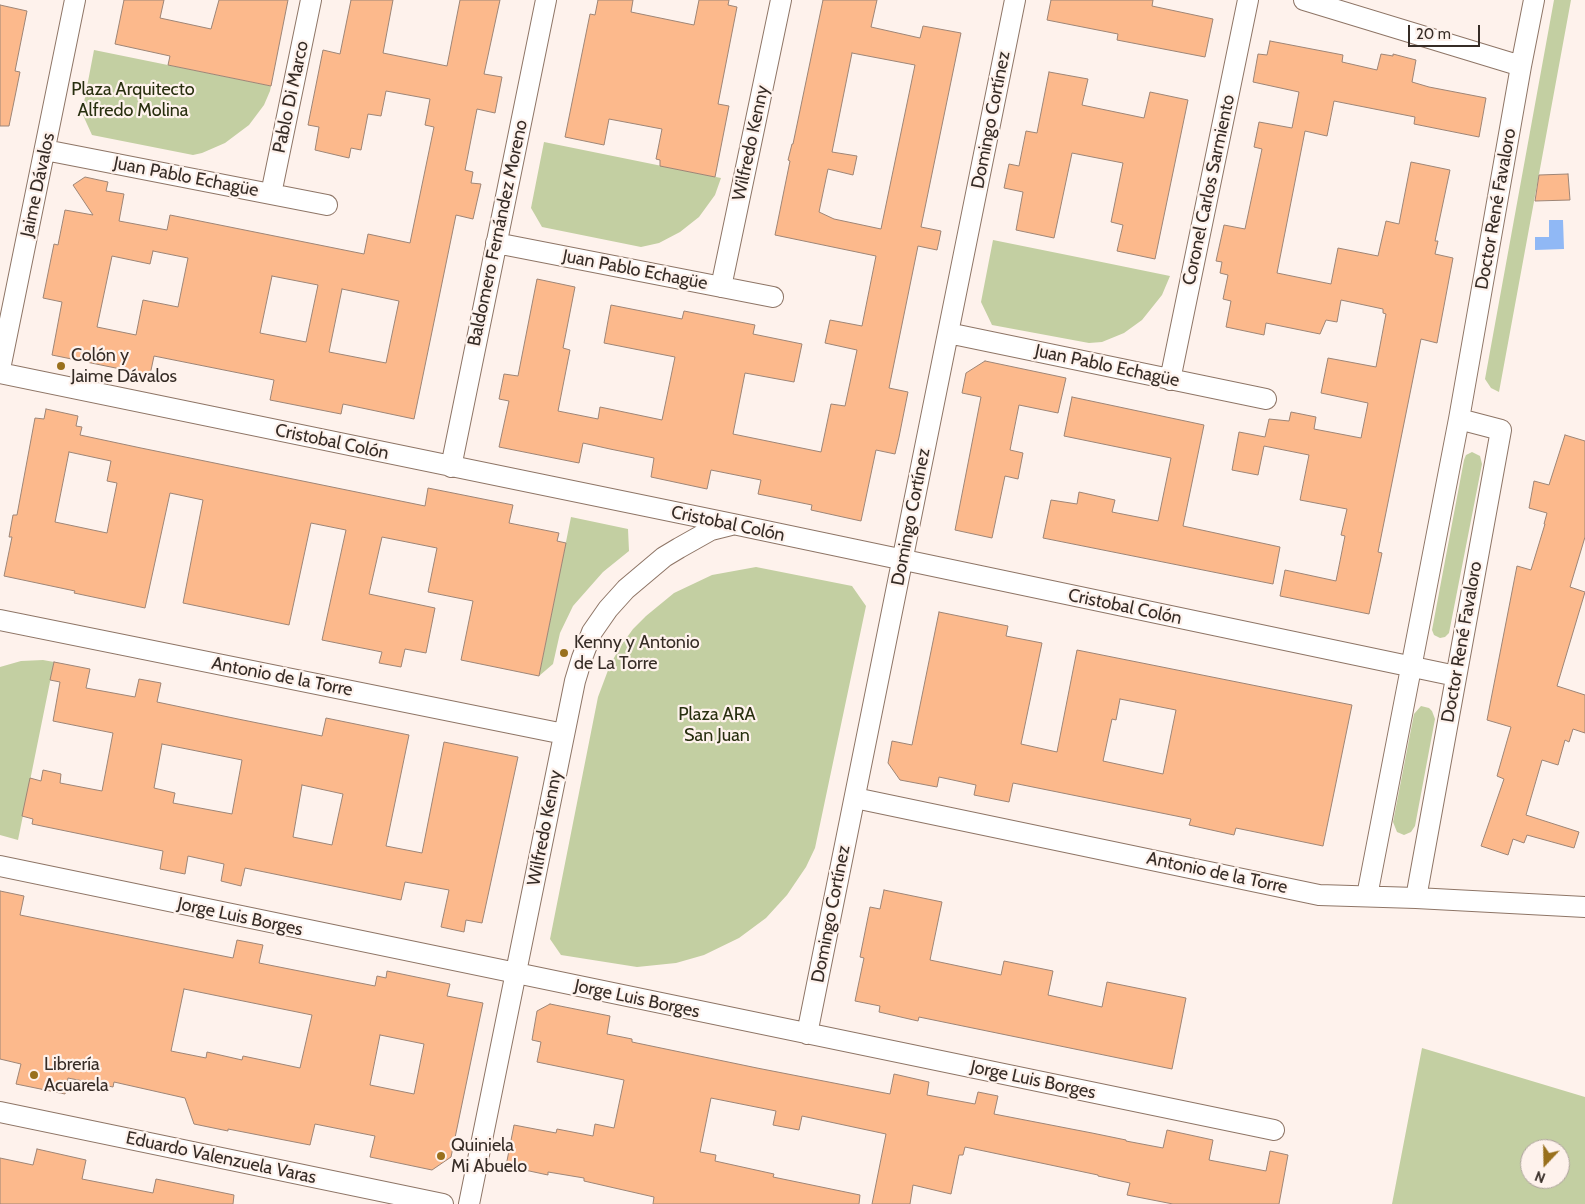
<!DOCTYPE html>
<html>
<head>
<meta charset="utf-8">
<style>
  body { margin:0 }
  #map { position:relative; width:1585px; height:1204px; overflow:hidden; background:#fef2ec; font-family:Cabin,sans-serif }
  canvas { display:block }
  .north { position:absolute; left:1520px; top:1139px; width:50px; height:50px; box-sizing:border-box; background:#fef2ec; border:1px solid #aea39d; border-radius:50%; rotate:201deg; font-size:14px; font-weight:700; line-height:20px; text-align:center; color:#362c26 }
  .north::after { content:''; display:block; margin:auto; width:18px; height:22px; background:#99701d; clip-path:polygon(50% 0,100% 100%,50% 72%,0 100%) }
  .scale { position:absolute; left:1408px; top:25px; width:72px; height:22px; box-sizing:border-box; border:2px solid #362c26; border-top:0; padding-left:6px; font-size:15px; line-height:18px; white-space:nowrap; color:#362c26; -webkit-text-stroke:4px #fef2ec; paint-order:stroke }
</style>
</head>
<body>
<div id="map">
<canvas width="1585" height="1204"></canvas>
<div class="north">N</div>
<div class="scale">20 m</div>
</div>
<script>
const context = document.querySelector('canvas').getContext('2d');
context.lineJoin = 'round';
function fill(path, color) {
  context.fillStyle = color;
  context.fill(path, 'evenodd');
}
function toPath(rows) {
  const path = new Path2D();
  for (const r of rows) {
    path.moveTo(r[0], r[1]);
    for (let i = 2; i < r.length; i += 2) path.lineTo(r[i], r[i + 1]);
  }
  return path;
}
function strokePath(path, color, width, dash) {
  context.strokeStyle = color;
  context.lineWidth = width;
  context.lineCap = dash ? 'butt' : 'round';
  context.setLineDash(dash || []);
  context.stroke(path);
}
function drawText(font, color, halo, rows, align = 'center') {
  context.font = font + ' Cabin,sans-serif';
  context.lineWidth = 4.5;
  context.setLineDash([]);
  context.textBaseline = 'middle';
  context.strokeStyle = halo;
  context.fillStyle = color;
  for (const [text, x, y, turn = 0] of rows) {
    context.save();
    context.translate(x, y);
    context.rotate((+turn || 0) * Math.PI / 180);
    context.textAlign = isNaN(turn) ? turn : align;
    if (halo) context.strokeText(text, 0, 0);
    context.fillText(text, 0, 0);
    context.restore();
  }
}
fill(toPath([
  [1554,0,1571,0,1499,392,1491,388,1485,379],
  [94,50,271,86,270,91,264,105,249,125,225,143,202,153,193,155,92,135,82,113],
  [544,142,721,178,715,195,699,217,680,232,659,243,641,247,542,227,531,208],
  [993,240,1082,258,1170,276,1162,295,1142,320,1124,333,1102,342,1089,343,992,325,981,302],
  [1472,452,1480,456,1482,464,1449,633,1445,637,1440,638,1434,635,1432,630,1464,460,1466,455],
  [571,517,628,529,629,551,603,572,573,606,560,633,553,664,539,676],
  [756,567,852,586,866,606,815,848,806,867,787,895,766,918,739,938,704,955,676,963,637,967,561,955,550,939,598,697,610,665,620,647,633,629,646,616,674,593,712,575],
  [43,660,54,662,18,840,0,835,0,667,21,661],
  [1421,706,1429,708,1432,711,1435,719,1415,826,1411,832,1404,835,1397,832,1393,822,1414,714],
  [1422,1048,1585,1097,1585,1204,1392,1204],
  [1530,1149,1560,1149,1560,1179,1530,1179]
]), '#c3cfa2');
fill(toPath([
  [1549,220,1563,220,1564,249,1535,250,1535,237,1549,237]
]), '#90b8f5');
const building = toPath([
  [124,0,164,0,160,18,211,29,219,0,288,0,271,86,168,65,170,56,115,44,124,0],
  [351,0,393,0,383,53,447,66,460,0,500,0,484,74,502,77,495,113,477,109,465,170,473,172,471,183,481,184,473,219,456,215,414,419,343,404,341,414,270,400,274,380,154,356,150,375,52,355,62,302,43,298,54,244,58,245,65,210,93,215,73,185,85,177,108,182,106,191,124,194,119,221,167,230,170,215,364,254,368,234,410,243,434,127,425,125,430,99,386,91,381,116,368,114,361,150,351,148,349,158,315,150,319,127,308,125,323,50,340,54,351,0],
  [153,251,188,258,178,307,143,300,136,335,97,327,112,256,150,264,153,251],
  [272,276,318,285,306,342,260,333,272,276],
  [342,289,399,301,386,363,329,352,342,289],
  [598,0,633,0,631,12,694,25,699,0,729,0,728,5,737,7,718,104,729,106,715,177,660,166,660,160,656,159,662,129,609,119,604,145,565,137,590,14,595,15,598,0],
  [823,0,877,0,871,27,920,38,923,26,961,33,921,227,941,231,939,241,937,250,918,246,889,388,908,392,899,437,895,454,876,450,861,521,811,510,812,505,758,494,761,480,711,470,707,489,651,477,654,458,610,449,583,443,579,463,499,447,509,401,499,399,504,374,518,376,537,279,575,287,563,348,570,350,558,411,598,419,600,407,662,420,675,357,604,343,608,321,611,305,682,319,684,311,755,325,753,334,802,344,794,382,745,373,733,434,821,452,831,404,845,406,857,350,825,343,830,320,862,326,876,256,775,235,790,161,788,160,792,144,793,144,823,0],
  [852,53,915,65,881,229,834,219,819,212,828,169,853,175,857,156,832,152,852,53],
  [1051,0,1153,0,1152,6,1213,19,1205,57,1117,40,1118,34,1047,20,1051,0],
  [0,5,27,11,15,71,20,72,9,126,0,126,0,5],
  [1270,41,1343,55,1342,62,1377,70,1381,54,1393,56,1393,54,1416,60,1412,82,1429,87,1486,98,1479,137,1414,124,1415,117,1334,101,1327,136,1305,131,1277,273,1331,284,1338,248,1378,256,1386,221,1399,224,1411,162,1450,170,1435,241,1438,241,1435,254,1453,258,1437,343,1421,339,1378,552,1382,553,1369,614,1280,596,1285,570,1336,581,1345,536,1341,535,1347,509,1300,500,1309,455,1264,446,1258,475,1232,470,1239,432,1265,437,1269,419,1289,421,1291,412,1316,417,1314,429,1361,438,1368,403,1321,393,1328,358,1376,367,1386,314,1383,313,1383,309,1341,300,1337,322,1326,320,1320,334,1266,323,1264,335,1226,327,1231,301,1223,299,1228,275,1220,273,1222,262,1216,261,1224,225,1245,229,1262,149,1254,147,1259,122,1292,128,1299,92,1253,82,1258,54,1267,55,1270,41],
  [1049,72,1088,79,1082,105,1144,118,1150,92,1188,100,1155,259,1117,251,1123,225,1111,222,1123,163,1072,153,1054,238,1016,230,1023,192,1004,188,1009,164,1019,166,1026,131,1037,133,1049,72],
  [1568,174,1570,200,1535,201,1539,175,1568,174],
  [985,361,1066,378,1058,413,1019,405,1010,450,1023,453,1018,479,1005,476,992,538,955,530,981,397,962,393,966,373,985,361],
  [1072,397,1204,425,1183,526,1280,547,1273,584,1043,538,1051,500,1077,504,1079,492,1115,500,1112,512,1158,521,1171,458,1064,436,1072,397],
  [46,409,78,416,76,426,82,427,80,435,141,448,425,506,428,488,513,505,509,523,559,533,557,541,566,543,539,676,461,660,473,601,428,592,437,548,382,537,369,594,435,608,426,653,405,649,401,667,379,663,382,652,322,640,346,530,311,523,289,625,183,603,203,500,170,493,145,608,74,593,75,591,4,576,12,537,9,537,13,515,17,515,35,418,44,419,46,409],
  [69,452,111,461,107,481,117,483,107,533,55,522,69,452],
  [1565,435,1585,441,1585,537,1570,587,1585,592,1557,686,1585,695,1585,733,1573,729,1569,742,1565,740,1558,765,1542,760,1526,815,1579,832,1574,848,1527,835,1524,843,1513,839,1508,855,1481,846,1504,779,1497,776,1511,727,1487,720,1517,566,1531,570,1545,524,1544,524,1547,513,1529,508,1534,481,1549,485,1565,435],
  [939,612,1008,626,1006,636,1042,643,1021,744,1057,752,1077,650,1352,705,1323,846,1236,828,1234,835,1189,825,1191,819,1013,783,1009,802,974,795,976,785,939,777,937,787,900,780,888,763,892,741,912,745,939,612],
  [1120,699,1176,710,1163,774,1103,761,1112,719,1116,720,1120,699],
  [54,662,90,669,86,688,135,697,139,679,161,683,157,702,238,719,322,736,326,718,409,735,386,846,422,853,444,742,518,757,482,923,466,920,464,932,441,927,449,890,405,882,401,900,245,868,241,886,221,881,224,864,188,856,185,874,160,869,163,851,32,824,33,819,22,816,30,778,41,781,43,770,61,774,60,783,102,791,113,733,53,721,60,682,50,680,54,662],
  [162,744,242,760,232,814,173,803,175,793,154,788,162,744],
  [302,785,343,794,332,845,293,837,302,785],
  [884,890,942,902,930,960,1001,975,1004,961,1053,971,1048,995,1102,1007,1107,982,1186,998,1172,1069,919,1017,918,1021,879,1012,880,1006,855,1001,864,958,860,957,870,907,880,909,884,890],
  [0,891,24,896,20,915,233,958,237,940,263,945,259,963,375,986,377,976,386,978,387,971,450,984,447,996,483,1003,451,1157,432,1170,370,1157,375,1136,315,1124,310,1145,228,1129,228,1131,194,1124,185,1098,114,1082,113,1087,68,1078,65,1094,16,1084,21,1064,0,1059,0,891],
  [184,989,312,1015,300,1068,243,1056,242,1060,207,1052,206,1058,171,1051,184,989],
  [380,1035,424,1044,414,1094,370,1085,380,1035],
  [550,1004,610,1016,607,1034,632,1039,632,1042,757,1068,890,1094,894,1074,929,1082,927,1095,975,1104,978,1092,998,1096,994,1114,1092,1133,1126,1140,1126,1141,1163,1148,1167,1130,1213,1140,1209,1160,1266,1171,1270,1151,1288,1155,1279,1204,1173,1204,1127,1195,1130,1183,1098,1176,1098,1175,965,1147,963,1155,959,1155,951,1194,913,1185,910,1204,872,1204,886,1134,802,1116,799,1130,773,1125,776,1111,711,1098,700,1152,716,1155,715,1161,774,1174,773,1177,860,1195,859,1204,653,1204,654,1197,584,1181,584,1178,548,1172,548,1175,506,1166,514,1125,556,1133,557,1129,593,1136,595,1124,614,1128,624,1080,537,1062,541,1042,532,1040,537,1011,550,1004],
  [37,1149,86,1160,82,1179,153,1193,156,1179,234,1195,233,1204,0,1204,0,1158,33,1165,37,1149]
]);
fill(building, '#fcb98c');
strokePath(building, '#9e8576', 1);
const street = toPath([
  [1304,0,1521,66],
  [45,150,327,205],
  [271,194,311,0],
  [496,243,773,297],
  [721,287,781,0],
  [948,333,1266,399],
  [0,369,75,0],
  [0,373,733,524,1456,676],
  [1170,380,1248,0],
  [451,467,546,0],
  [0,620,564,734],
  [855,798,1319,895,1416,898,1585,907],
  [0,866,1274,1130],
  [1367,896,1459,419,1521,66,1534,0],
  [1416,898,1501,430,1459,419],
  [807,1034,1015,0],
  [0,1112,443,1204],
  [469,1204,575,681,582,658,592,632,608,609,626,589,664,557,679,548,711,530,731,525]
]);
strokePath(street, '#8e7566', 22);
strokePath(street, '#fff', 20);
for (const [x, y, r, color] of [
  [61,366,5,"#99701d"],
  [564,653,5,"#99701d"],
  [34,1075,5,"#99701d"],
  [441,1156,5,"#99701d"]
]) {
  const dot = new Path2D();
  dot.arc(x, y, r, 0, 2 * Math.PI);
  context.fillStyle = color;
  context.fill(dot);
  strokePath(dot, '#fef2ec', 2);
}
drawText('18px', '#282f0f', '#fef2ec', [
  ["Plaza Arquitecto",133,90],
  ["Alfredo Molina",133,111],
  ["Plaza ARA",717,715],
  ["San Juan",717,736]
]);
drawText('18px', '#362c26', '#fef2ec', [
  ["Pablo Di Marco",291,97,-78],
  ["Domingo Cortínez",991,120,-79],
  ["Wilfredo Kenny",751,143,-78],
  ["Juan Pablo Echagüe",186,177,11],
  ["Jaime Dávalos",38,185,-78],
  ["Coronel Carlos Sarmiento",1209,190,-78],
  ["Doctor René Favaloro",1496,209,-80],
  ["Baldomero Fernández Moreno",498,233,-78],
  ["Juan Pablo Echagüe",635,270,11],
  ["Juan Pablo Echagüe",1107,366,12],
  ["Cristobal Colón",332,442,12],
  ["Domingo Cortínez",911,517,-79],
  ["Cristobal Colón",728,524,12],
  ["Cristobal Colón",1125,607,12],
  ["Doctor René Favaloro",1462,642,-80],
  ["Antonio de la Torre",282,677,11],
  ["Wilfredo Kenny",545,828,-79],
  ["Antonio de la Torre",1217,873,12],
  ["Domingo Cortínez",831,914,-79],
  ["Jorge Luis Borges",240,917,12],
  ["Jorge Luis Borges",637,999,12],
  ["Jorge Luis Borges",1033,1080,12],
  ["Eduardo Valenzuela Varas",221,1158,12]
]);
drawText('18px', '#362c26', '#fef2ec', [
  ["Colón y",71,356],
  ["Jaime Dávalos",71,377],
  ["Kenny y Antonio",574,643],
  ["de La Torre",574,664],
  ["Librería",44,1065],
  ["Acuarela",44,1086],
  ["Quiniela",451,1146],
  ["Mi Abuelo",451,1167]
], 'left');
</script>
</body>
</html>
